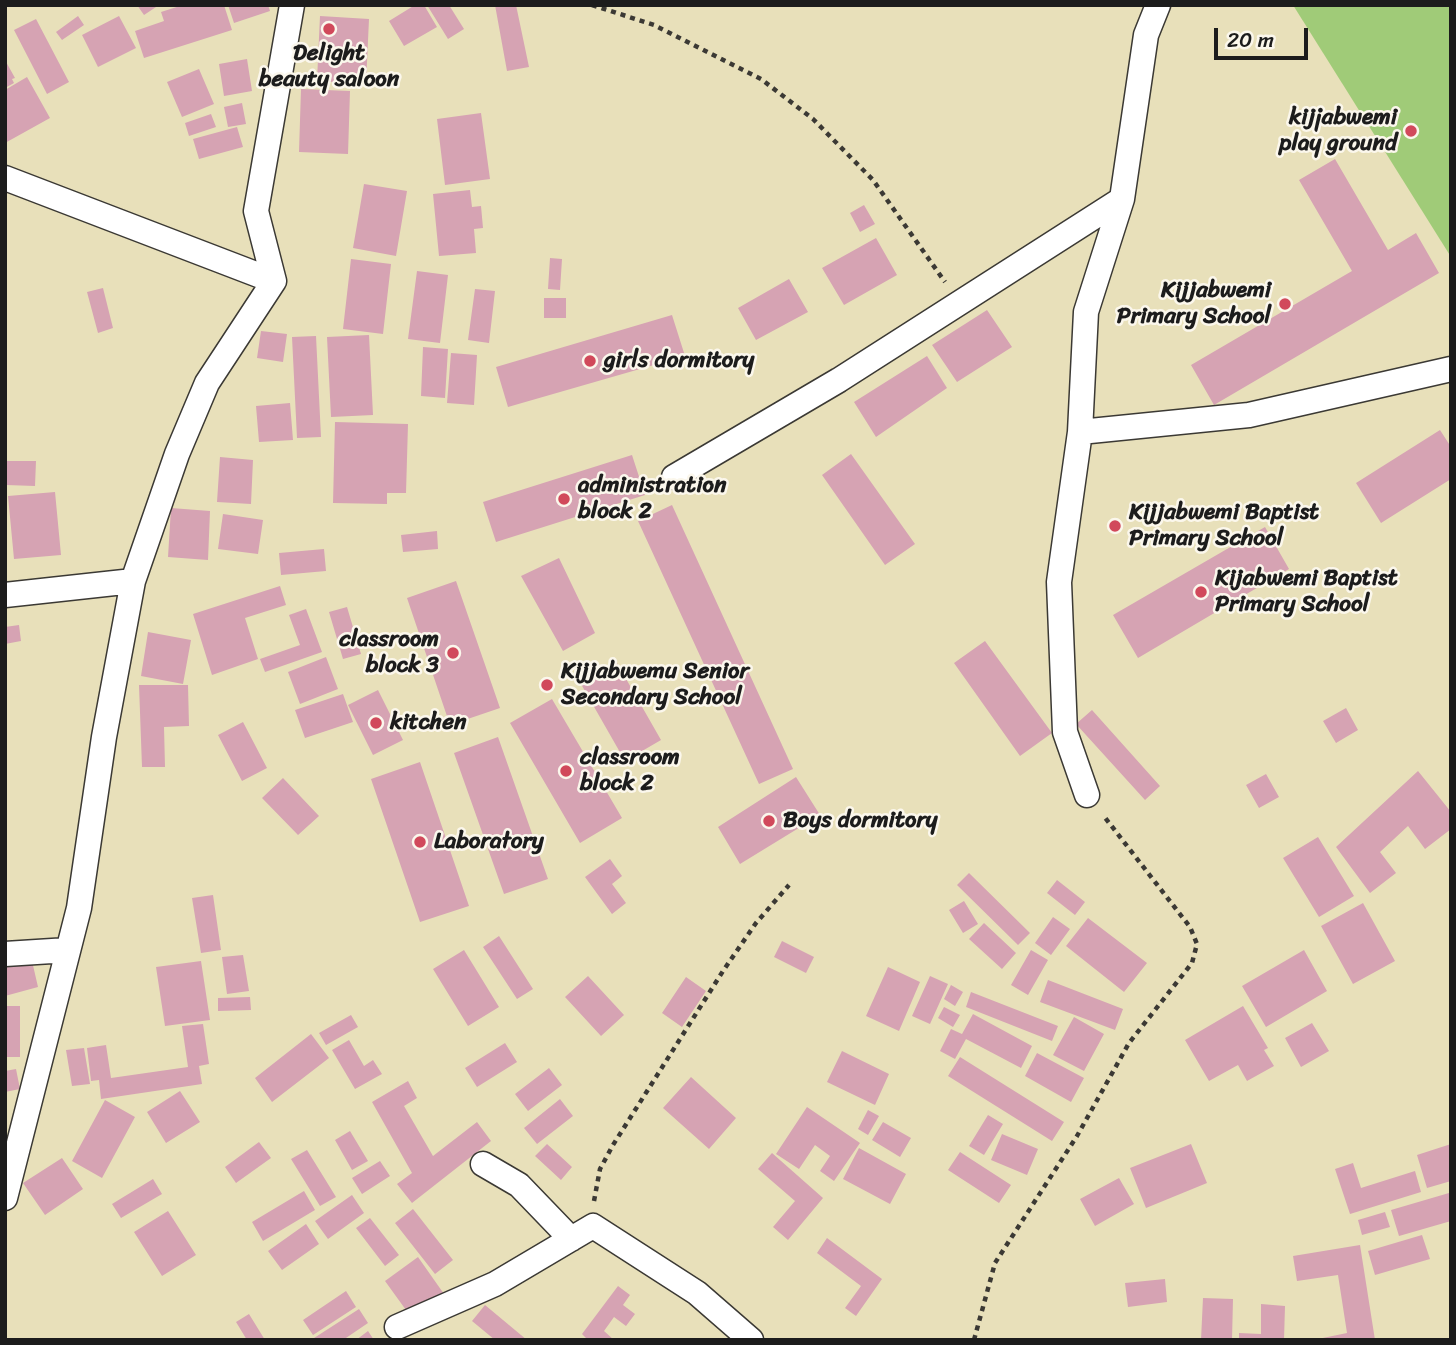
<!DOCTYPE html>
<html>
<head>
<meta charset="utf-8">
<style>
  body { margin:0 }
  #map { position:relative; width:1456px; height:1345px; overflow:hidden; background:#e8e0ba; font-family:Sriracha,sans-serif }
  canvas { display:block }
  .frame { position:absolute; inset:0; border:7px solid #1c1c1c; pointer-events:none }
  .scale { position:absolute; left:1214px; top:28px; width:94px; height:32px; box-sizing:border-box; border:4px solid #1c1c1c; border-top:0; padding-left:9px; font-size:21px; line-height:24px; white-space:nowrap; color:#1c1c1c; -webkit-text-stroke:5px #fbf7ec; paint-order:stroke }
</style>
</head>
<body>
<div id="map">
<canvas width="1456" height="1345"></canvas>
<div class="frame"></div>
<div class="scale">20 m</div>
</div>
<script>
const context = document.querySelector('canvas').getContext('2d');
context.lineJoin = 'round';
function fill(path, color) {
  context.fillStyle = color;
  context.fill(path, 'evenodd');
}
function toPath(rows) {
  const path = new Path2D();
  for (const r of rows) {
    path.moveTo(r[0], r[1]);
    for (let i = 2; i < r.length; i += 2) path.lineTo(r[i], r[i + 1]);
  }
  return path;
}
function strokePath(path, color, width, dash) {
  context.strokeStyle = color;
  context.lineWidth = width;
  context.lineCap = dash ? 'butt' : 'round';
  context.setLineDash(dash || []);
  context.stroke(path);
}
function drawText(font, color, halo, rows, align = 'center') {
  context.font = font + ' Sriracha,sans-serif';
  context.lineWidth = 5;
  context.setLineDash([]);
  context.textBaseline = 'middle';
  context.strokeStyle = halo;
  context.fillStyle = color;
  for (const [text, x, y, turn = 0] of rows) {
    context.save();
    context.translate(x, y);
    context.rotate((+turn || 0) * Math.PI / 180);
    context.textAlign = isNaN(turn) ? turn : align;
    if (halo) context.strokeText(text, 0, 0);
    context.fillText(text, 0, 0);
    context.restore();
  }
}
fill(toPath([
  [1293,5,1451,5,1451,257]
]), '#a0cb78');
fill(toPath([
  [137,5,159,5,144,15],
  [183,5,224,5,232,30,144,58,135,31,164,21,161,12],
  [228,5,268,5,270,11,234,23],
  [415,5,424,5,437,27,404,46,389,21],
  [427,5,449,5,464,29,448,39],
  [495,5,516,5,529,67,507,71],
  [78,16,84,25,62,40,56,32],
  [119,16,136,48,98,67,82,35],
  [320,16,369,19,366,84,317,81],
  [36,19,69,82,47,94,14,30],
  [247,59,252,91,224,96,219,64],
  [5,60,15,78,12,79,14,83,5,88],
  [199,69,214,104,182,117,167,82],
  [27,77,50,118,5,143,5,90],
  [301,89,350,91,348,154,299,152],
  [242,103,246,124,228,127,224,107],
  [481,113,490,179,445,185,437,119],
  [211,114,216,127,189,136,185,123],
  [237,127,243,147,199,159,193,139],
  [1335,159,1388,250,1416,233,1439,273,1214,405,1191,365,1352,271,1299,180],
  [364,184,407,191,396,256,353,248],
  [470,190,472,207,481,206,483,228,474,229,476,253,439,256,433,194],
  [864,205,875,224,860,232,850,213],
  [876,238,897,275,844,305,822,268],
  [550,258,562,259,560,290,548,289],
  [351,259,391,264,383,334,343,329],
  [417,271,448,275,440,343,408,339],
  [789,279,808,312,756,340,738,308],
  [103,288,113,328,98,333,87,292],
  [475,289,495,291,489,343,468,340],
  [544,298,566,298,566,318,544,318],
  [987,310,1012,347,957,382,932,345],
  [672,315,685,356,508,407,496,367],
  [261,331,287,334,283,362,257,358],
  [369,335,373,415,331,417,327,337],
  [316,336,321,437,297,438,292,337],
  [423,347,448,349,445,398,421,396],
  [451,353,477,355,474,405,447,403],
  [927,356,947,388,876,437,854,402],
  [290,403,293,440,259,442,256,406],
  [335,422,408,424,406,493,387,493,387,504,333,503],
  [1440,430,1451,447,1451,479,1381,523,1356,483],
  [851,454,915,544,885,565,822,475],
  [632,455,645,495,496,542,483,502],
  [220,457,253,460,251,504,217,502],
  [6,461,36,461,35,486,6,485],
  [55,492,61,555,14,559,8,496],
  [672,505,793,769,759,784,638,521],
  [171,508,210,511,208,560,168,557],
  [223,514,263,520,258,554,218,549],
  [1265,527,1289,569,1138,658,1113,615],
  [437,531,438,549,403,552,401,535],
  [324,549,326,571,281,575,279,553],
  [559,558,595,633,563,651,521,576],
  [456,581,500,708,450,725,407,598],
  [280,586,286,605,245,618,258,659,212,675,193,614],
  [347,607,361,654,343,659,329,612],
  [306,609,322,652,265,672,260,659,300,645,289,615],
  [19,625,21,641,5,644,5,627],
  [148,632,191,640,183,684,141,676],
  [985,641,1052,733,1020,756,954,663],
  [326,657,338,689,300,704,288,672],
  [617,663,661,740,625,761,581,684],
  [139,685,188,685,189,726,164,727,165,767,142,767],
  [378,690,403,740,373,755,348,705],
  [343,694,353,722,305,738,295,710],
  [552,699,622,818,580,843,510,723],
  [1346,708,1358,730,1336,743,1323,721],
  [1092,710,1160,786,1145,800,1076,724],
  [243,722,267,768,242,781,218,735],
  [498,737,548,879,504,894,454,753],
  [420,762,469,906,420,922,371,779],
  [1418,771,1451,812,1451,829,1425,849,1408,826,1380,852,1396,873,1370,893,1336,847],
  [1266,774,1279,797,1259,808,1246,785],
  [796,777,820,815,740,864,718,827],
  [283,778,319,816,298,835,262,798],
  [1318,837,1354,896,1319,917,1283,858],
  [610,859,622,876,612,884,626,903,612,914,585,877],
  [969,873,1030,933,1018,945,957,885],
  [1057,880,1085,902,1075,915,1047,893],
  [213,895,221,950,201,953,192,898],
  [964,901,978,924,963,933,949,910],
  [1363,903,1395,961,1353,984,1321,926],
  [1053,917,1070,929,1051,955,1035,943],
  [1088,918,1147,963,1124,992,1066,946],
  [984,923,1016,953,1002,969,969,939],
  [499,936,533,989,517,999,483,947],
  [782,941,814,957,806,973,774,957],
  [464,950,499,1007,468,1026,433,969],
  [1031,950,1048,960,1028,995,1011,985],
  [1304,950,1327,991,1266,1027,1242,986],
  [243,955,249,991,227,994,222,957],
  [32,961,38,987,5,996,5,967],
  [201,961,210,1020,165,1026,156,967],
  [888,967,920,982,899,1031,866,1016],
  [588,976,624,1015,601,1036,565,997],
  [930,976,948,984,930,1024,912,1016],
  [686,977,706,991,682,1027,662,1013],
  [1048,980,1123,1009,1115,1030,1040,1002],
  [951,985,963,992,955,1006,944,999],
  [971,992,1058,1026,1052,1041,966,1007],
  [250,997,251,1010,218,1011,218,998],
  [5,1006,20,1006,20,1057,5,1057],
  [1243,1006,1268,1048,1264,1050,1274,1066,1247,1081,1238,1065,1209,1081,1185,1040],
  [944,1007,960,1015,953,1027,938,1018],
  [973,1014,1032,1046,1021,1068,966,1039,955,1059,940,1051,951,1029,962,1034],
  [351,1015,358,1027,326,1045,319,1033],
  [1074,1017,1104,1034,1084,1071,1053,1055],
  [1312,1023,1329,1051,1301,1067,1285,1038],
  [203,1024,209,1064,199,1066,202,1084,101,1099,99,1080,91,1081,87,1048,106,1045,111,1078,188,1067,182,1026],
  [311,1034,329,1058,272,1102,255,1078],
  [349,1040,364,1066,373,1060,382,1074,355,1089,332,1050],
  [505,1043,517,1062,477,1087,465,1068],
  [84,1048,90,1084,72,1086,66,1050],
  [842,1051,889,1074,875,1105,827,1082],
  [1037,1053,1084,1078,1071,1102,1025,1076],
  [960,1057,1064,1122,1052,1141,948,1076],
  [549,1068,562,1085,528,1111,515,1094],
  [16,1069,20,1089,5,1092,5,1071],
  [691,1077,736,1118,709,1149,663,1108],
  [408,1081,417,1098,404,1106,433,1156,477,1122,491,1141,412,1203,397,1184,412,1173,372,1102],
  [180,1091,200,1122,166,1143,147,1112],
  [560,1099,573,1116,537,1144,524,1128],
  [105,1100,135,1117,102,1178,72,1161],
  [807,1107,860,1143,834,1181,820,1171,830,1156,815,1145,799,1169,776,1154],
  [868,1110,879,1116,868,1135,858,1129],
  [988,1115,1003,1124,984,1155,969,1146],
  [883,1122,911,1138,900,1157,872,1140],
  [350,1131,368,1161,352,1170,335,1140],
  [1002,1134,1038,1149,1027,1175,991,1160],
  [259,1142,271,1158,236,1183,225,1167],
  [547,1144,572,1167,561,1180,535,1156],
  [1191,1144,1207,1183,1146,1208,1130,1168],
  [1451,1144,1451,1181,1427,1188,1417,1155],
  [859,1148,906,1174,890,1204,843,1179],
  [307,1150,336,1197,320,1206,291,1159],
  [960,1152,1011,1185,999,1203,948,1170],
  [772,1153,823,1198,788,1240,773,1227,795,1201,758,1169],
  [62,1158,83,1189,45,1215,23,1183],
  [380,1161,390,1176,362,1194,352,1178],
  [1353,1163,1361,1188,1415,1171,1421,1192,1350,1214,1335,1169],
  [1119,1178,1134,1204,1095,1226,1080,1199],
  [153,1179,162,1194,121,1218,112,1204],
  [304,1191,315,1210,263,1241,252,1222],
  [1449,1193,1451,1221,1399,1236,1391,1210],
  [352,1195,364,1213,328,1239,315,1221],
  [413,1209,453,1260,435,1274,395,1223],
  [168,1211,196,1255,162,1276,134,1232],
  [1385,1212,1390,1227,1362,1235,1358,1220],
  [370,1218,399,1255,385,1266,356,1228],
  [306,1224,319,1244,282,1270,268,1251],
  [1422,1235,1430,1259,1375,1275,1368,1251],
  [827,1238,882,1279,856,1316,845,1308,861,1286,817,1253],
  [1360,1245,1375,1340,1313,1340,1347,1333,1338,1275,1297,1281,1293,1256],
  [418,1257,444,1294,411,1317,385,1281],
  [1165,1279,1167,1302,1128,1307,1125,1283],
  [618,1286,630,1295,623,1305,635,1314,626,1326,614,1317,604,1331,614,1340,588,1340,582,1334],
  [346,1291,356,1307,313,1335,303,1320],
  [1203,1298,1233,1299,1232,1340,1201,1340],
  [1261,1304,1285,1306,1284,1340,1239,1340,1239,1333,1261,1334],
  [485,1305,527,1340,495,1340,472,1321],
  [359,1309,368,1323,343,1340,311,1340],
  [249,1314,265,1340,247,1340,236,1322],
  [368,1331,374,1340,356,1340]
]), '#d6a3b3');
const minor = toPath([
  [5,178,274,281],
  [1080,432,1086,312,1122,199,1146,35,1158,5],
  [674,477,839,380,1122,199],
  [5,595,133,581],
  [1087,795,1065,732,1059,582,1080,432,1249,415,1451,369],
  [5,954,68,950],
  [483,1164,519,1185,571,1239],
  [5,1198,79,908,104,737,133,581,177,454,207,383,274,281,256,211,292,5],
  [397,1327,495,1284,593,1226,697,1293,751,1340]
]);
strokePath(minor, '#3b3934', 27);
strokePath(toPath([
  [592,5,654,25,761,79,813,119,873,180,945,282],
  [594,1201,600,1169,613,1145,723,971,756,923,789,885],
  [974,1340,995,1263,1077,1136,1129,1043,1192,963,1197,944,1190,927,1103,815]
]), '#3b3934', 4.5, [5, 5]);
strokePath(minor, '#fff', 24);
for (const [x, y, r, color] of [
  [329,29,7,"#d1495b"],
  [1411,131,7,"#d1495b"],
  [1285,304,7,"#d1495b"],
  [590,361,7,"#d1495b"],
  [564,499,7,"#d1495b"],
  [1115,526,7,"#d1495b"],
  [1201,592,7,"#d1495b"],
  [453,653,7,"#d1495b"],
  [547,685,7,"#d1495b"],
  [376,723,7,"#d1495b"],
  [566,771,7,"#d1495b"],
  [769,821,7,"#d1495b"],
  [420,842,7,"#d1495b"]
]) {
  const dot = new Path2D();
  dot.arc(x, y, r, 0, 2 * Math.PI);
  context.fillStyle = color;
  context.fill(dot);
  strokePath(dot, '#fbf7ec', 2.5);
}
drawText('bold 23px', '#1c1c1c', '#fbf7ec', [
  ["Delight",329,54,"center"],
  ["beauty saloon",329,80,"center"],
  ["kijjabwemi",1397,118,"right"],
  ["play ground",1397,144,"right"],
  ["Kijjabwemi",1271,291,"right"],
  ["Primary School",1271,317,"right"],
  ["girls dormitory",604,361],
  ["administration",578,486],
  ["block 2",578,512],
  ["Kijjabwemi Baptist",1129,513],
  ["Primary School",1129,539],
  ["Kijabwemi Baptist",1215,579],
  ["Primary School",1215,605],
  ["classroom",439,640,"right"],
  ["block 3",439,666,"right"],
  ["Kijjabwemu Senior",561,672],
  ["Secondary School",561,698],
  ["kitchen",390,723],
  ["classroom",580,758],
  ["block 2",580,784],
  ["Boys dormitory",783,821],
  ["Laboratory",434,842]
], 'left');
</script>
</body>
</html>
